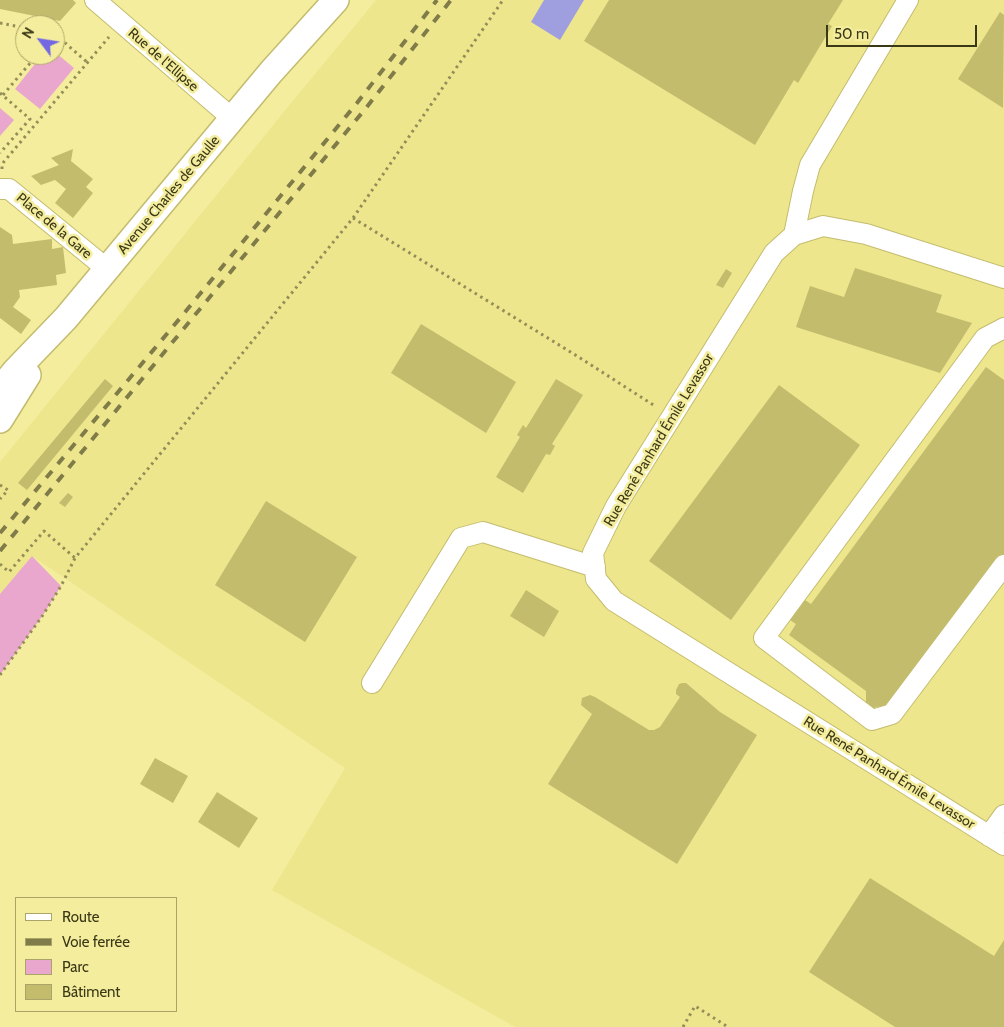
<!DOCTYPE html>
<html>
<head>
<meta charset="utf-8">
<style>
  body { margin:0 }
  #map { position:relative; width:1004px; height:1027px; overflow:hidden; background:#f4ed9d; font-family:Cabin,sans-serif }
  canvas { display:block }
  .legend { position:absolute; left:15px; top:897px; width:162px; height:115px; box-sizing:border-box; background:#f4ed9d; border:1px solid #aaa567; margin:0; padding:6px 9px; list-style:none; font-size:15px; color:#3b3817 }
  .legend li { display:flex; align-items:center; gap:10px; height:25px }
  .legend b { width:25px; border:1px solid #aaa567 }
  .north { position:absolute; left:15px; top:15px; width:50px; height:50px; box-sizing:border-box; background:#f4ed9d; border:1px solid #aaa567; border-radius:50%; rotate:301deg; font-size:14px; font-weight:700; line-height:20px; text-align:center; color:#3b3817 }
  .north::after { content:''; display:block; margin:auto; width:18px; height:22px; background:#7367e2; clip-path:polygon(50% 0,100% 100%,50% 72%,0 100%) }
  .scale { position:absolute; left:826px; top:25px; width:151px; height:22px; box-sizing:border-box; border:2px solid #3b3817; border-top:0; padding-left:6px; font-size:15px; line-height:18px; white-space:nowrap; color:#3b3817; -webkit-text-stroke:4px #f4ed9d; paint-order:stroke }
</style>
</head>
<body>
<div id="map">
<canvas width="1004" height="1027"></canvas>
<ul class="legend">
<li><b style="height:6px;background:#fff"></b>Route</li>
<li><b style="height:6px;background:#807c49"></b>Voie ferrée</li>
<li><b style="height:14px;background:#e9a7cd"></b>Parc</li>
<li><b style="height:14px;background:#c3bc6d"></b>Bâtiment</li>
</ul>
<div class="north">N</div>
<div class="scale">50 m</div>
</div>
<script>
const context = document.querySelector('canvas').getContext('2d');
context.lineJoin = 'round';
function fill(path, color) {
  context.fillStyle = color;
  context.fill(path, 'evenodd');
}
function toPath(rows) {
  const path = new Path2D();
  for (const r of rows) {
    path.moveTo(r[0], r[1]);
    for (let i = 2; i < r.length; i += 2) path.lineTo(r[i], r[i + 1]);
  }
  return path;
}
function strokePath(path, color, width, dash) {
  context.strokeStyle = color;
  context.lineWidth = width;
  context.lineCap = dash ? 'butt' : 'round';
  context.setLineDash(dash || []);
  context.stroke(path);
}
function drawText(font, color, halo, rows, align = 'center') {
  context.font = font + ' Cabin,sans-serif';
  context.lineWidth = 5;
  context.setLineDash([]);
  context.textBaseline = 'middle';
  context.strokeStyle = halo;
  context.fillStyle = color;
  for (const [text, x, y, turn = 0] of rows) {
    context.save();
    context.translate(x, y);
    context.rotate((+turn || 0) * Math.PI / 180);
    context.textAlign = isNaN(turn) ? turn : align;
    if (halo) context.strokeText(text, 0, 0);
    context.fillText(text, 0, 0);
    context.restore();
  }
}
fill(toPath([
  [376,0,1004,0,1004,1027,515,1027,272,890,345,768,32,556,0,594,0,462,287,108]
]), '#eee68d');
fill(toPath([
  [55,52,74,68,40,109,15,89,42,55,55,55],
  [0,108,14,120,0,136],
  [32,556,61,586,43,615,0,675,0,594]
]), '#e9a7cd');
fill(toPath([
  [544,0,584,0,560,40,531,22]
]), '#9f9fdf');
fill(toPath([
  [0,0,73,0,76,3,60,21,0,9],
  [609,0,843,0,828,24,832,26,798,83,794,80,755,145,584,41],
  [1000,12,1004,15,1003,108,958,79],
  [73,149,71,161,93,179,86,187,93,193,73,218,55,203,66,189,55,180,41,185,31,176,59,165,51,158],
  [0,227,12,235,13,244,52,239,52,249,63,247,66,273,56,275,57,285,19,290,20,297,13,307,31,320,21,334,0,318],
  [855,268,942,295,936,312,972,323,940,373,796,327,810,286,844,297],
  [726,269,732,273,723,288,716,285],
  [421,324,516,382,486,433,391,373],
  [986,367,1004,380,1004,554,979,588,886,706,875,707,874,709,866,705,866,691,789,635,796,624,787,618,802,598,811,604],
  [105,379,113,386,27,490,18,483],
  [556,379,583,395,552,444,555,446,550,455,546,454,523,493,496,477,520,437,517,435,523,425,526,428],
  [779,385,860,445,731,620,649,561],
  [68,493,73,497,65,507,59,503],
  [266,501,357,557,305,642,215,585],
  [526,590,559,611,544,637,510,616],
  [682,683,686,683,720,712,757,735,677,864,548,784,592,714,581,705,582,698,590,695,595,697,649,730,654,730,660,727,680,697,676,694,676,690,679,684],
  [155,758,188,776,173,803,140,784],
  [217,792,258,818,239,848,198,822],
  [870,878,994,956,1004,940,1004,1027,895,1027,809,972]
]), '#c3bc6d');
const minor = toPath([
  [95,0,233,119],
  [0,189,9,189,107,269],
  [794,235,803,191,810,165,908,0],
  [1004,278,866,234,823,226,794,235,774,253,616,506,593,553,596,579,614,601,1004,845],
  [1004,328,985,338,764,638,872,720,892,714,1004,565],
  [372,683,461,538,483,532,595,567],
  [989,836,1004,815]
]);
const major = toPath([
  [0,389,15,371,66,318,271,72,336,0],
  [0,420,28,375]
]);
strokePath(minor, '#c3bc6e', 22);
strokePath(major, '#c3bc6e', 28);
strokePath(toPath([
  [0,23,25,28],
  [55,34,88,63],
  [0,93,30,119,0,153],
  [3,95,37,55],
  [2,169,2,164,109,37],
  [353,218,577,356,655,406],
  [0,485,8,490,0,499],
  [0,564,9,572,44,531,75,558],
  [0,675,43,615,61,586,75,558,353,218,503,0],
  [683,1027,695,1006,728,1027]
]), '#938e57', 3, [2.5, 4]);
strokePath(minor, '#fff', 20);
strokePath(major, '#fff', 25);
strokePath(toPath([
  [0,533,181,317,357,103,437,0],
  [0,551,366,108,451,0]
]), '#807c49', 4, [9, 9]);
drawText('14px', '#3b3817', '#f4ed9d', [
  ["Rue de l'Ellipse",163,60,41],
  ["Avenue Charles de Gaulle",169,195,-50],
  ["Place de la Gare",54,226,40],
  ["Rue René Panhard Émile Levassor",659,440,-59],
  ["Rue René Panhard Émile Levassor",889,773,32]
]);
</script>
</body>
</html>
